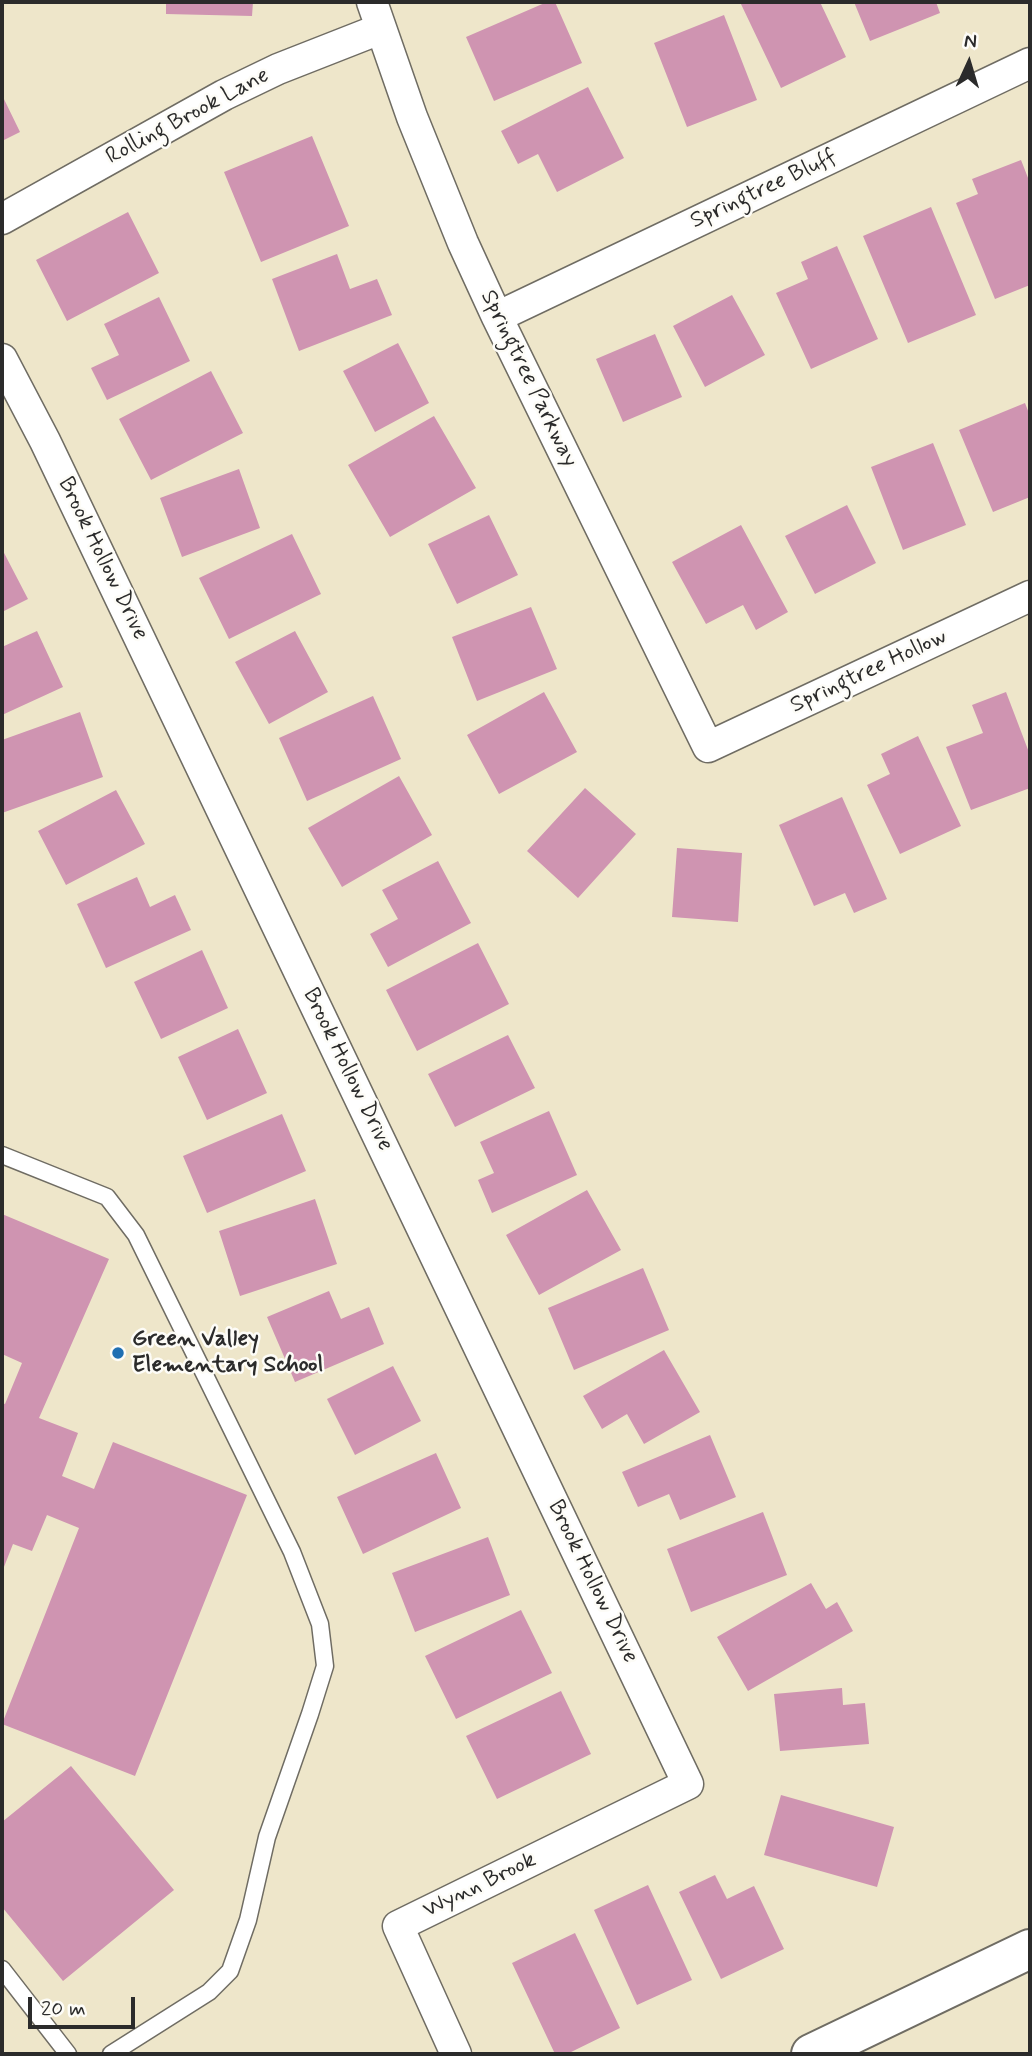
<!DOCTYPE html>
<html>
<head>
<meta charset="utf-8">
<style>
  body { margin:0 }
  #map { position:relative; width:1032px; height:2056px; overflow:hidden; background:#eee6ca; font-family:Mynerve,sans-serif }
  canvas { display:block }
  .frame { position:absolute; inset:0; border:4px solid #2b2b2b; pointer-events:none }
  .north { position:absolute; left:934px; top:28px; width:70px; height:70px; -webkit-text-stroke:5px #fdfcf7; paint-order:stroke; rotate:4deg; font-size:19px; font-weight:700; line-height:28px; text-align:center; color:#2b2b2b }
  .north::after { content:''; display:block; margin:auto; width:24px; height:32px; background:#2b2b2b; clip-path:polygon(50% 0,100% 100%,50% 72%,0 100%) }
  .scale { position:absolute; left:28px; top:1997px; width:107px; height:32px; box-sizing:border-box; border:4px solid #2b2b2b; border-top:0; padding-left:9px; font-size:21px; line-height:24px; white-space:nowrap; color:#2b2b2b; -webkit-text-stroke:5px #fdfcf7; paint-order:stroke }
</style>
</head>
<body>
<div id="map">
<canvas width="1032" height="2056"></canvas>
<div class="frame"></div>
<div class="north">N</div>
<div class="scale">20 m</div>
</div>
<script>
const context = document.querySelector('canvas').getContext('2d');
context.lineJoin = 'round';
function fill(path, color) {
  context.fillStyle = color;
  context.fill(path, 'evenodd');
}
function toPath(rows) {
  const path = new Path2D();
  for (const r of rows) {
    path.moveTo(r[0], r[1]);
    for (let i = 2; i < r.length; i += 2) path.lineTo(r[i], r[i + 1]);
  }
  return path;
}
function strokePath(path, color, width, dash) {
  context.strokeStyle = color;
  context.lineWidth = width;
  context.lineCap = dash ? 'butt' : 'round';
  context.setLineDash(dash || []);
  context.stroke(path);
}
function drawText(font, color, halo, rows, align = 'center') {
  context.font = font + ' Mynerve,sans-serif';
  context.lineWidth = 5;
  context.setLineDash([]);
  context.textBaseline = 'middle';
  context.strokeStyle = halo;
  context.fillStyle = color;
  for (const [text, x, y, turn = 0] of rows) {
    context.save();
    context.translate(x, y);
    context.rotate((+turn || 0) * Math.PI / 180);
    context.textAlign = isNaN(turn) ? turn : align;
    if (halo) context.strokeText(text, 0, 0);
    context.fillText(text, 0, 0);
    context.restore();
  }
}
fill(toPath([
  [166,2,253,2,252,16,166,14],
  [547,2,555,2,582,63,494,101,466,37],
  [740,2,820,2,846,57,781,88],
  [854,2,936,2,940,13,870,41],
  [724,15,757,100,687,127,654,43],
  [588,87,624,158,557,192,538,154,518,164,501,131],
  [2,95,20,132,2,141],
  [312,136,349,226,261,262,224,172],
  [1021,160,1030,183,1030,285,995,299,956,203,978,194,972,179],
  [931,207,976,315,908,343,863,236],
  [128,212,159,273,67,321,36,260],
  [837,246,878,339,811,369,776,293,808,279,801,262],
  [337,254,350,289,377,279,392,315,299,351,272,279],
  [732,295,765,355,705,387,673,326],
  [159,297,190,361,107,400,91,368,119,355,104,324],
  [655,334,682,397,623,422,596,359],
  [398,343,429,403,375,432,343,371],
  [211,371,243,433,151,480,119,419],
  [1025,403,1030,416,1030,497,993,512,959,430],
  [434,416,476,488,390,537,348,465],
  [933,443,966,525,903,550,871,467],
  [239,469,260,528,182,557,160,498],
  [847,505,876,563,815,594,785,536],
  [489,515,518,575,457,604,428,544],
  [741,525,788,612,756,630,743,605,706,624,672,562],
  [292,534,321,594,229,639,199,578],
  [2,549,28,599,2,612],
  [531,607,557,669,477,701,452,637],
  [37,631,63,687,2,715,2,647],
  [295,631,328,692,269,724,235,662],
  [544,692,577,752,499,794,467,735],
  [1006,692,1030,755,1030,788,971,810,946,747,983,733,972,705],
  [373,696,401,759,307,801,279,738],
  [80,712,103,777,2,813,2,740],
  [918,736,961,826,900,854,867,785,890,774,881,754],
  [399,776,432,835,342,887,308,828],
  [585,788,636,834,578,898,527,851],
  [116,790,145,844,66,885,38,831],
  [842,797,887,899,854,913,845,893,814,906,779,825],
  [677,848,742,853,738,922,672,917],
  [438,861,471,923,388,967,370,934,398,919,382,890],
  [137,877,150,907,175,895,191,930,106,968,77,904],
  [478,943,509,1004,417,1051,386,990],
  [202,950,228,1008,161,1039,134,982],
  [238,1029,267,1093,207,1120,178,1057],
  [508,1035,535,1088,455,1127,428,1074],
  [549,1111,577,1175,492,1213,478,1180,494,1173,480,1142],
  [282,1114,306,1171,207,1213,183,1156],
  [587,1190,621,1250,539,1295,506,1235],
  [315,1199,337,1264,240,1296,219,1231],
  [2,1214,109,1259,39,1418,78,1433,62,1476,94,1489,113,1442,247,1495,135,1776,2,1724,79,1528,47,1515,32,1551,13,1544,2,1572,2,1403,5,1404,22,1363,2,1354],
  [643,1268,669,1330,574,1370,548,1308],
  [329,1291,341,1319,369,1307,384,1344,295,1382,267,1317],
  [664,1350,700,1412,644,1444,627,1414,602,1429,583,1396],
  [393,1366,421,1421,355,1455,327,1399],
  [710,1435,736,1497,680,1520,669,1494,638,1507,622,1472],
  [436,1453,461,1508,363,1554,337,1497],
  [763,1512,787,1575,691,1612,667,1549],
  [488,1537,510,1595,415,1632,392,1573],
  [811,1583,826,1609,837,1602,853,1631,748,1691,717,1637],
  [521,1610,552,1673,456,1719,425,1656],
  [842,1688,843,1705,865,1703,869,1744,780,1751,774,1694],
  [561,1691,591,1754,497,1799,466,1736],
  [71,1766,174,1890,63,1981,2,1907,2,1822],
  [781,1795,894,1827,877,1887,764,1855],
  [715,1875,727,1899,754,1886,784,1949,721,1979,679,1892],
  [648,1885,692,1980,637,2005,594,1910],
  [575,1933,620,2028,567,2054,555,2054,512,1963]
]), '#cf94b1');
const service = toPath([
  [2,1155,107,1197,136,1235,292,1552,320,1624,325,1666,310,1714,267,1837,248,1920,230,1971,209,1992,111,2054],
  [2,1969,68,2054]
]);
const minor = toPath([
  [372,2,412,117,463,243,497,317,708,747,1030,596],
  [2,219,224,95,278,69,380,29],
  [497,317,1030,63],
  [2,359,45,441,688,1784,398,1926,456,2054]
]);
const tertiary = toPath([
  [811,2054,1030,1949]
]);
strokePath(service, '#6f6c63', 19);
strokePath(minor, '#6f6c63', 33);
strokePath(tertiary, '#6f6c63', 42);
strokePath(service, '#fff', 16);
strokePath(minor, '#fff', 30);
strokePath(tertiary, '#fff', 38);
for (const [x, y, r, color] of [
  [118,1353,7,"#1f6fb2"]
]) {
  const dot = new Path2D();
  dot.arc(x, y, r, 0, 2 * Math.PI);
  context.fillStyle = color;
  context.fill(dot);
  strokePath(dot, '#fdfcf7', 2.5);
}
drawText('23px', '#2b2b2b', '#fdfcf7', [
  ["Rolling Brook Lane",188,117,-28],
  ["Springtree Bluff",764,190,-25],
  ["Springtree Parkway",528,379,64],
  ["Brook Hollow Drive",102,559,64],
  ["Springtree Hollow",869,672,-25],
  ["Brook Hollow Drive",347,1070,64],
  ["Brook Hollow Drive",592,1582,64],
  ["Wynn Brook",480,1886,-26]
]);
drawText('bold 23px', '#2b2b2b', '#fdfcf7', [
  ["Green Valley",132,1340],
  ["Elementary School",132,1366]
], 'left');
</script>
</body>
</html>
